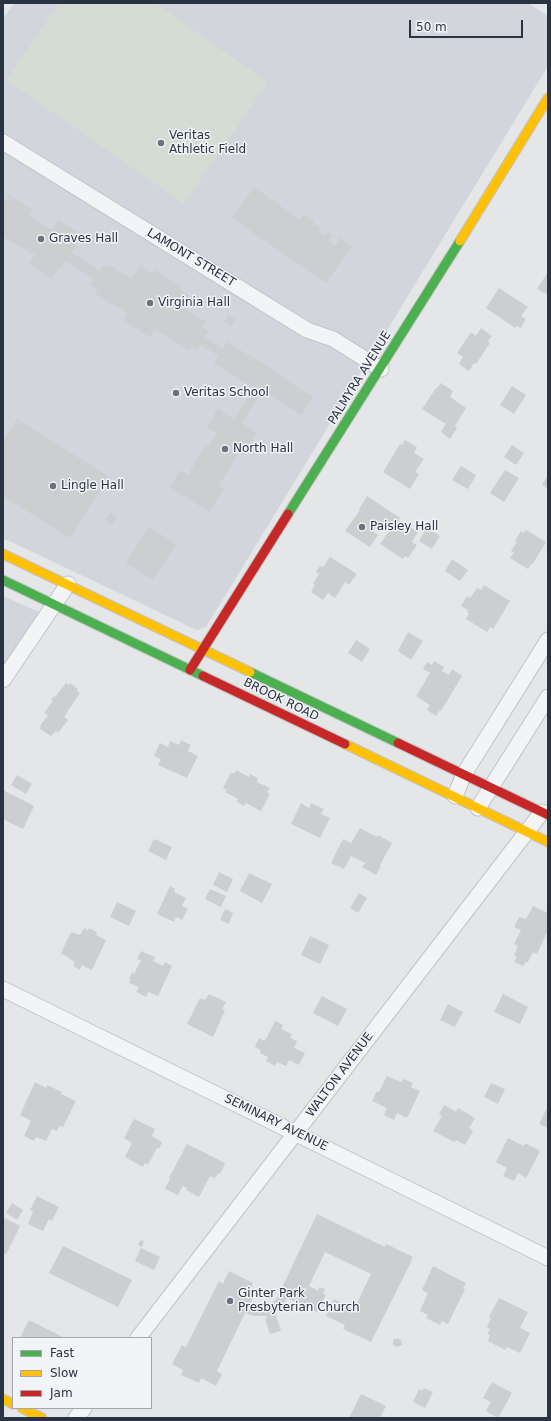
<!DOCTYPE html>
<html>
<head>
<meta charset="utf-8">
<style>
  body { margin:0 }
  #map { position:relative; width:551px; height:1421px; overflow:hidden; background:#e4e6e8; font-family:"DejaVu Sans",sans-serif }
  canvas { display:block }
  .frame { position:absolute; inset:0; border:4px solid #2a3342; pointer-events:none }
  .legend { position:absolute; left:12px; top:1337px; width:140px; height:72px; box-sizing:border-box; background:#f2f4f8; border:1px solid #a2a7af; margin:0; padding:5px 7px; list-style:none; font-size:12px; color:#2a3342 }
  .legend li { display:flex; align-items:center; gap:8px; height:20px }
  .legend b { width:20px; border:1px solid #a2a7af }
  .scale { position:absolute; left:409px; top:20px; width:114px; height:18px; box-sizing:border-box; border:2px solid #2a3342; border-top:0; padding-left:5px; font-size:12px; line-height:14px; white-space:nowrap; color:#2a3342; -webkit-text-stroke:3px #f2f4f8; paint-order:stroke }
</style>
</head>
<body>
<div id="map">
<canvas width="551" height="1421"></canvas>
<div class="frame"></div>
<ul class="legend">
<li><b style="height:5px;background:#4caf50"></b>Fast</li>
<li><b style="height:5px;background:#ffc107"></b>Slow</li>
<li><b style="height:5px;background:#c62828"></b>Jam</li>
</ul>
<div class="scale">50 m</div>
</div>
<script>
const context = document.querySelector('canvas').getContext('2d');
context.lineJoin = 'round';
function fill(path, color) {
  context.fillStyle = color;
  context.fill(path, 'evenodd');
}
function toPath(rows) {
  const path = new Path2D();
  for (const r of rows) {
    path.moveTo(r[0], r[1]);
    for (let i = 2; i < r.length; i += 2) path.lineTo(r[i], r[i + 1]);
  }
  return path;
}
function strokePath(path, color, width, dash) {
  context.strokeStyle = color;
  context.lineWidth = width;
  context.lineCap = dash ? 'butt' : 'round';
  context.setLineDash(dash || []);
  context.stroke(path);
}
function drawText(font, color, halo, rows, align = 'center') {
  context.font = font + ' "DejaVu Sans",sans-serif';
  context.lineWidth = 3;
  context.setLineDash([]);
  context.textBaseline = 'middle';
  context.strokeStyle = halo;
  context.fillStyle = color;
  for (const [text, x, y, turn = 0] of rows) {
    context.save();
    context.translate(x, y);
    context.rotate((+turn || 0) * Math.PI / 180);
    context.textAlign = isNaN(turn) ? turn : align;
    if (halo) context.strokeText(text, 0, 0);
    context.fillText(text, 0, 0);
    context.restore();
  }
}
fill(toPath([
  [14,3,528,3,548,16,548,66,206,627,197,630,3,538,3,19],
  [3,596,41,613,3,668]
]), '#d2d5db');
fill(toPath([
  [59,3,155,3,268,82,184,204,6,80]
]), '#d4dcd4');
fill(toPath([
  [254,187,300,220,304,214,313,220,312,222,320,228,318,231,326,236,328,232,333,236,329,241,335,246,340,238,352,246,326,283,232,218],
  [9,195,33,210,29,216,52,230,58,220,79,233,73,243,76,245,69,257,72,253,100,271,104,265,110,268,111,266,132,279,140,266,152,274,155,270,180,286,179,289,192,298,185,309,206,322,202,327,209,331,205,337,223,349,227,342,282,375,281,377,313,397,301,415,270,395,269,397,261,393,242,423,257,433,243,455,239,453,218,486,224,489,209,512,170,487,180,470,188,475,206,444,209,446,217,433,207,427,218,409,234,419,254,388,214,363,219,356,201,345,197,351,192,347,190,351,155,329,150,337,123,320,127,313,95,293,97,289,91,285,94,279,66,261,61,269,59,268,52,279,29,264,35,255,3,237,3,198,7,200],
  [548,272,548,295,537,289],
  [499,288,528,307,521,316,526,319,521,328,517,326,515,328,486,308],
  [228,315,235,319,231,326,224,321],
  [481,328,492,336,488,341,490,343,476,364,474,363,469,371,459,364,463,357,457,353,471,332,476,336],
  [441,383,453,391,450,397,466,408,455,426,457,428,450,439,441,432,446,424,422,409,436,388,437,388],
  [512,386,526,395,514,414,500,405],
  [17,419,108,476,70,538,3,496,3,442],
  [405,440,417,447,414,453,424,459,415,472,419,474,410,489,383,472,400,444,402,445],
  [512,445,524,453,516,465,504,457],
  [461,466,476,475,468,489,452,480],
  [505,470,519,478,504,502,490,493],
  [548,475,548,489,542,485],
  [367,496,400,518,398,520,418,532,412,542,417,545,408,558,405,556,403,559,380,544,389,531,378,523,373,532,378,535,370,547,345,531,360,510,359,509],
  [110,513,117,517,112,525,105,521],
  [149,527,176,544,153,580,126,563],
  [427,528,440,536,432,549,419,541],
  [526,530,546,542,532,565,531,564,528,569,510,558,514,553,511,551,517,542,515,541,521,531,523,533],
  [330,557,357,574,349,585,345,582,335,598,328,593,323,600,311,592,315,585,313,584,319,574,316,572,320,566,323,567],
  [452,559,468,570,460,581,445,571],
  [484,585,510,601,493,629,490,627,487,632,466,619,469,613,467,612,468,610,461,606,467,596,470,598,477,588,481,590],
  [408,632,423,641,411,660,398,651],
  [356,640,370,649,362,662,348,653],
  [434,661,444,667,442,671,449,675,452,669,462,676,441,711,440,710,436,716,427,710,430,705,416,696,430,673,423,669,427,662,432,665],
  [66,683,69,685,70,683,78,689,77,691,80,693,64,717,68,720,58,733,56,731,51,736,40,729,41,727,40,726,48,715,44,713,53,701,51,700,54,696,55,697],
  [181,740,191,745,188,751,198,756,187,778,158,765,161,759,154,756,160,743,168,747,170,741,179,745],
  [236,770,249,777,250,774,258,778,257,782,270,788,267,792,270,794,261,811,246,803,244,806,237,802,238,799,225,792,227,790,223,788,231,772,234,774],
  [17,775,32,784,26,794,11,785],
  [3,790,34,806,23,829,3,819],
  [301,803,309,808,311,803,324,809,321,814,330,818,320,838,291,824],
  [360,828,377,837,378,835,392,843,380,865,381,866,376,875,362,867,365,863,351,856,344,869,331,863,343,839,351,843],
  [154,839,172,847,166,860,148,851],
  [219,872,233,879,227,892,213,885],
  [249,873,272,884,262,903,240,891],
  [170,886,175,889,174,892,186,898,182,906,188,909,182,920,176,917,174,922,157,914],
  [210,889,226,896,221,907,205,899],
  [359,893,367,898,358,913,350,908],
  [117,902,136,911,129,926,110,917],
  [533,906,548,913,548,930,537,954,533,952,528,962,526,962,523,966,514,962,517,957,514,955,518,946,514,944,521,930,514,927,519,917,526,919],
  [225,909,233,913,229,924,220,920],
  [84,928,88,931,89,928,97,932,96,935,106,940,92,970,82,965,80,970,73,966,75,962,61,953,71,932,80,935],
  [310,936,329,945,320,964,301,955],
  [141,951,155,957,153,961,163,966,165,962,172,966,158,996,148,992,146,997,136,992,139,987,129,983,131,980,129,979,132,972,134,974,141,960,137,959],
  [209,994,226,1002,222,1009,225,1010,213,1037,187,1024,200,998,205,1000,205,999,206,999],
  [503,994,528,1007,520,1024,494,1012],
  [322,996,347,1009,338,1026,313,1013],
  [448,1004,463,1012,455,1027,440,1020],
  [275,1021,283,1025,281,1029,292,1034,290,1038,297,1041,294,1048,305,1053,299,1065,289,1060,286,1066,277,1062,275,1066,266,1061,268,1057,260,1053,261,1050,255,1047,259,1038,265,1041],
  [387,1076,401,1082,403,1079,413,1083,411,1087,420,1091,407,1118,397,1113,394,1120,384,1115,387,1108,372,1101,377,1091,379,1092],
  [35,1082,46,1088,47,1085,62,1092,61,1094,76,1101,63,1127,59,1126,57,1131,52,1129,46,1141,36,1137,34,1141,24,1136,31,1121,20,1115],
  [491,1083,505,1089,498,1104,484,1097],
  [444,1105,456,1112,458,1108,475,1118,469,1128,473,1131,465,1145,456,1140,454,1142,433,1131,442,1116,439,1114],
  [548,1106,548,1128,539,1124],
  [134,1119,155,1129,152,1136,162,1142,159,1149,157,1148,148,1165,145,1163,143,1167,125,1157,132,1143,124,1138],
  [508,1138,524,1146,525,1143,540,1151,526,1178,518,1173,514,1181,503,1176,507,1168,496,1162],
  [187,1144,225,1163,222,1171,214,1178,210,1176,199,1197,186,1190,187,1188,183,1186,178,1195,165,1189,170,1179,169,1178],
  [37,1196,59,1207,52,1221,49,1219,43,1231,28,1224,33,1212,30,1210],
  [12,1203,23,1210,17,1220,6,1213],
  [317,1214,385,1247,386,1244,413,1257,411,1260,412,1260,371,1342,343,1329,345,1325,326,1316,334,1299,354,1309,371,1274,325,1252,309,1286,318,1291,319,1287,325,1289,323,1294,326,1295,317,1312,287,1298,282,1307,273,1313,274,1316,276,1315,281,1331,270,1334,265,1319,267,1318,266,1316,254,1316,245,1313,217,1371,222,1374,216,1386,201,1378,199,1383,181,1375,183,1370,172,1364,182,1345,186,1347,219,1281,223,1284,229,1271,253,1283,248,1295,253,1298,250,1304,262,1307,271,1304,277,1298],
  [3,1217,20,1226,6,1255,3,1253],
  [140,1240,144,1241,142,1247,138,1245],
  [63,1246,132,1280,118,1307,49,1273],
  [141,1248,160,1257,154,1270,135,1261],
  [433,1266,466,1283,463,1288,465,1289,448,1324,442,1321,440,1325,426,1318,428,1315,420,1311,428,1293,422,1290],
  [499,1298,528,1312,520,1328,530,1333,520,1353,507,1347,505,1350,488,1341,490,1335,487,1334,490,1329,487,1327,491,1318,489,1317],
  [29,1320,65,1338,20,1338],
  [397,1338,401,1340,402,1345,397,1347,393,1345,393,1340],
  [492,1382,512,1393,498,1418,486,1411,491,1402,483,1398],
  [424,1388,433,1392,425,1408,413,1402,419,1389,422,1391],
  [361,1394,386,1406,380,1418,349,1418]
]), '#ccced0');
const street = toPath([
  [3,142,307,330,333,339,381,369],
  [3,680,68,584],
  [455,796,464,774,548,640],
  [478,808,548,697],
  [3,989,548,1258],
  [138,1338,542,812],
  [76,1418,84,1408]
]);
const fast = toPath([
  [288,514,460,241],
  [3,580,203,676],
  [250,672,398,743]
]);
const slow = toPath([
  [460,241,548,98],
  [3,554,250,672],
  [345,744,548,842],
  [3,1399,13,1404],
  [22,1408,42,1418]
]);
const jam = toPath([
  [190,670,288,514],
  [203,676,345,744],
  [398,743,548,815]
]);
strokePath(street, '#c2c4c6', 17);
strokePath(fast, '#c2c4c6', 11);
strokePath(slow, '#c2c4c6', 11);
strokePath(jam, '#c2c4c6', 11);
strokePath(street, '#f3f4f5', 15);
strokePath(fast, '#4caf50', 9);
strokePath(slow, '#ffc107', 9);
strokePath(jam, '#c62828', 9);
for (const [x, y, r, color] of [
  [161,143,4,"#6b727c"],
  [41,239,4,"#6b727c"],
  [150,303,4,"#6b727c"],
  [176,393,4,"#6b727c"],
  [225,449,4,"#6b727c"],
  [53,486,4,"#6b727c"],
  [362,527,4,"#6b727c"],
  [230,1301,4,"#6b727c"]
]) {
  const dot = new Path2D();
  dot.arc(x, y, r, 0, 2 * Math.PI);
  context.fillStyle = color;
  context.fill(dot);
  strokePath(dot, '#f2f4f8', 1.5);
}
drawText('12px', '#2a3342', '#f2f4f8', [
  ["Veritas",169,136],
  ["Athletic Field",169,150],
  ["Graves Hall",49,239],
  ["Virginia Hall",158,303],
  ["Veritas School",184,393],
  ["North Hall",233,449],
  ["Lingle Hall",61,486],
  ["Paisley Hall",370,527],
  ["Ginter Park",238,1294],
  ["Presbyterian Church",238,1308]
], 'left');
drawText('12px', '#2a3342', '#f2f4f8', [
  ["LAMONT STREET",191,258,31],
  ["PALMYRA AVENUE",360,378,-58],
  ["BROOK ROAD",281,700,26],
  ["WALTON AVENUE",340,1075,-53],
  ["SEMINARY AVENUE",276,1123,26]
]);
</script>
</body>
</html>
